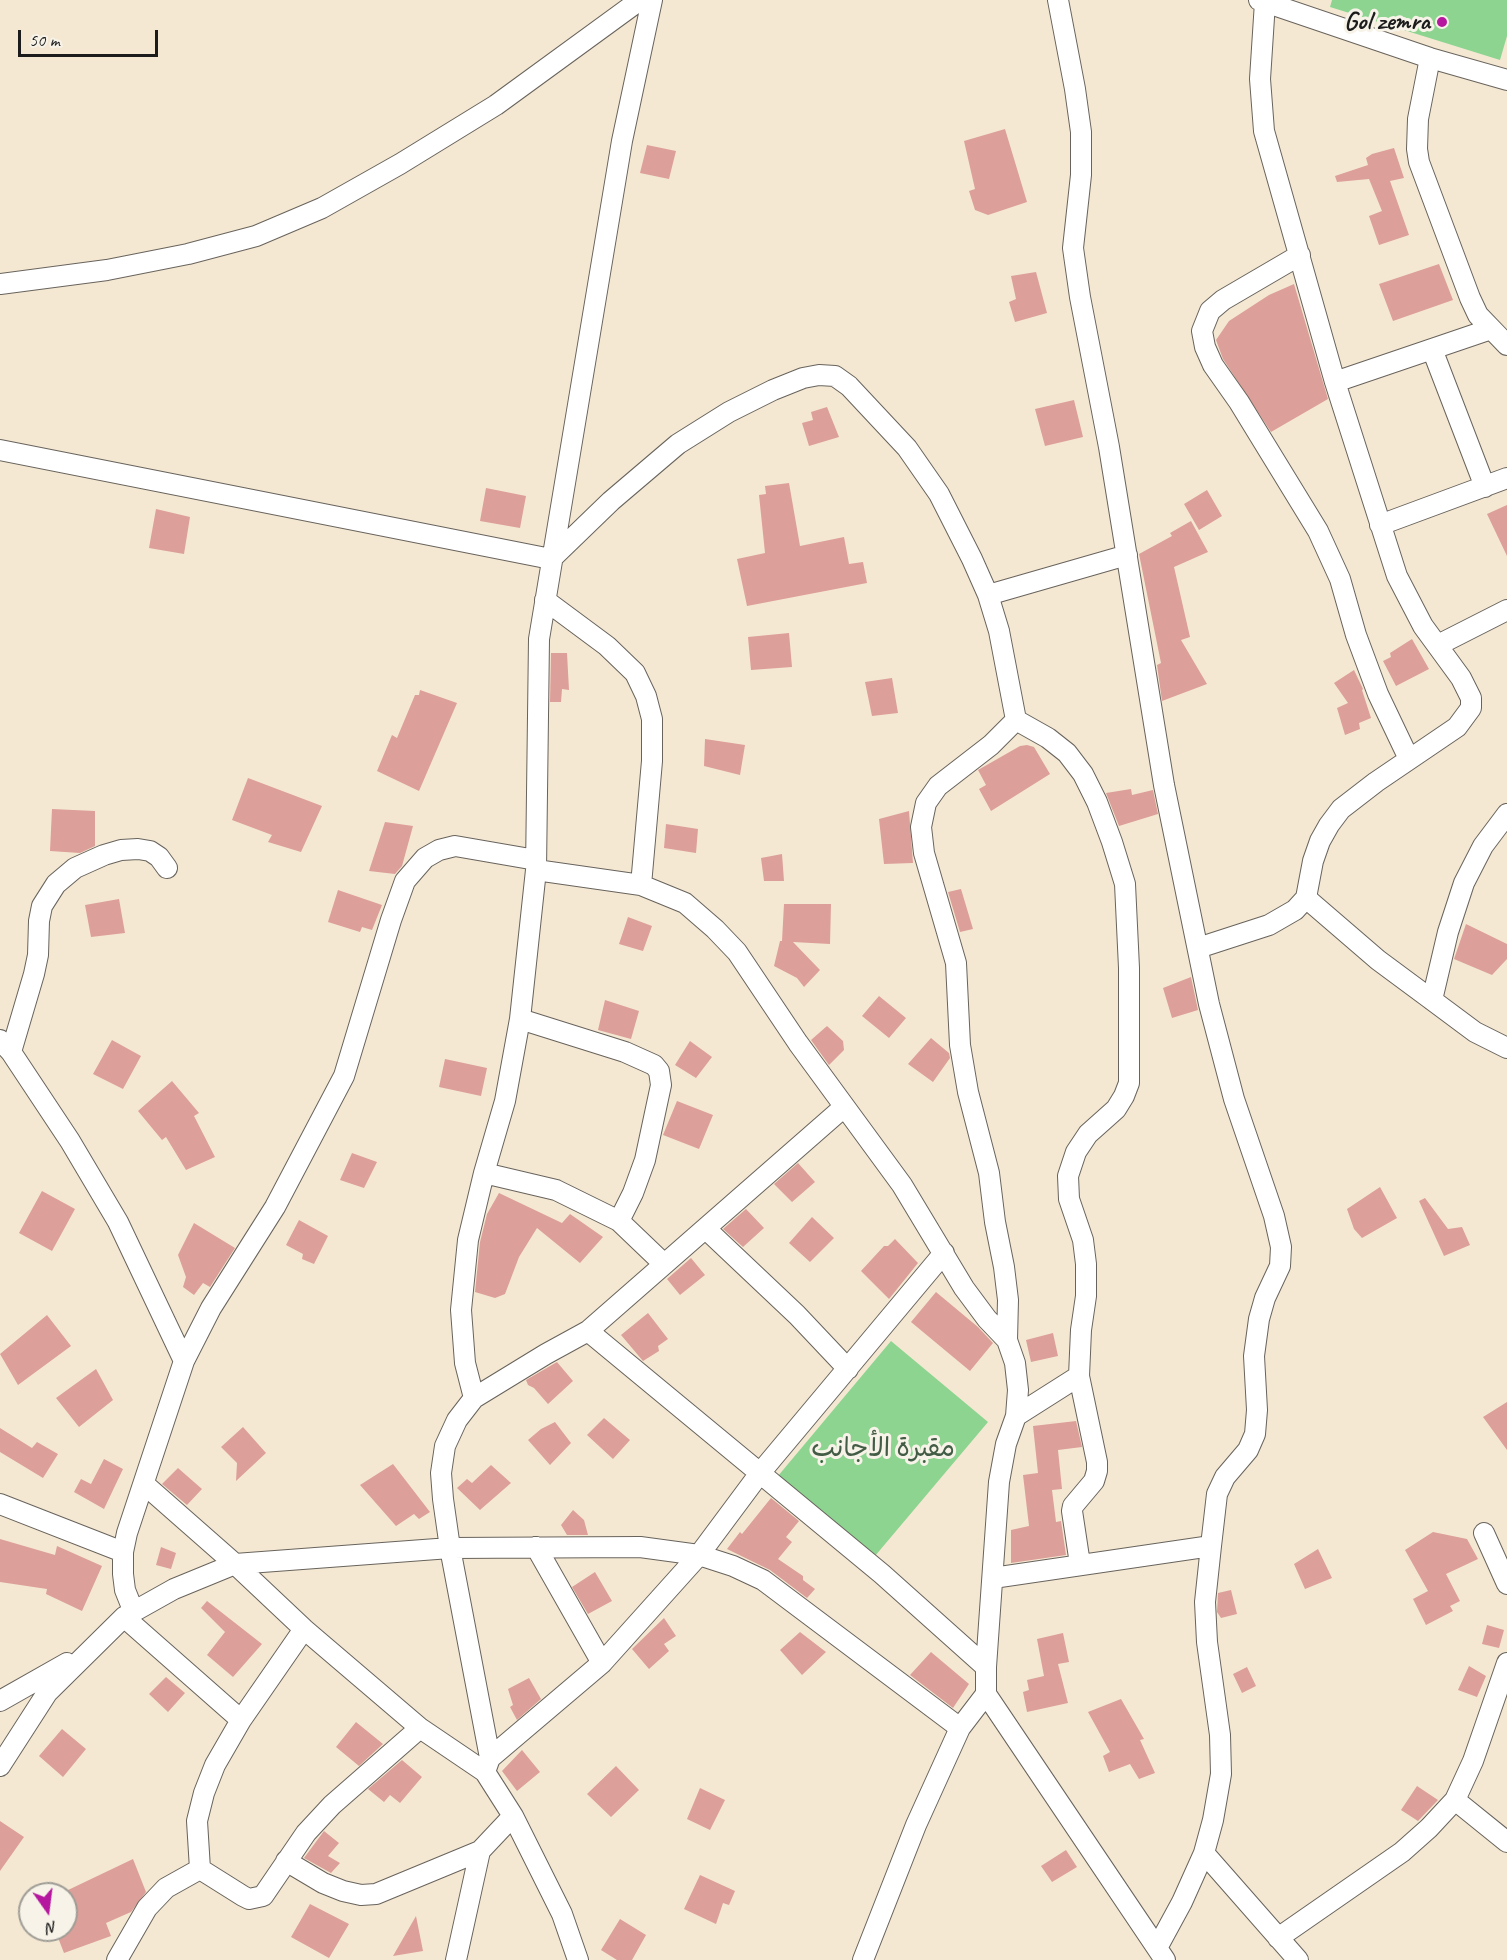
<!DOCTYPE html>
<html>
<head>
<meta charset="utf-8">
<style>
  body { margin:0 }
  #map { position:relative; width:1507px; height:1960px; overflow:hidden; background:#f4e8d3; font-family:Caveat,sans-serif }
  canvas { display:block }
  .north { position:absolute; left:18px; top:1882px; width:60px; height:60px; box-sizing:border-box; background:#f7f3e8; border:2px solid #9f9d96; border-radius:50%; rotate:166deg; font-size:16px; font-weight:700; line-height:24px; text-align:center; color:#1c1c1c }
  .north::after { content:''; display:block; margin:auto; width:21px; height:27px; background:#b5179e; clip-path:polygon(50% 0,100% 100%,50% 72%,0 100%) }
  .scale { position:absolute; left:18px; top:30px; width:140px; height:27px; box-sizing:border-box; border:3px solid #1c1c1c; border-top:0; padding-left:8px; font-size:18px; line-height:21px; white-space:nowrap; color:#1c1c1c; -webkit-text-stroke:4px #f7f3e8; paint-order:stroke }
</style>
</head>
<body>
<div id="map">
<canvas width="1507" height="1960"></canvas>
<div class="north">N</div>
<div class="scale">50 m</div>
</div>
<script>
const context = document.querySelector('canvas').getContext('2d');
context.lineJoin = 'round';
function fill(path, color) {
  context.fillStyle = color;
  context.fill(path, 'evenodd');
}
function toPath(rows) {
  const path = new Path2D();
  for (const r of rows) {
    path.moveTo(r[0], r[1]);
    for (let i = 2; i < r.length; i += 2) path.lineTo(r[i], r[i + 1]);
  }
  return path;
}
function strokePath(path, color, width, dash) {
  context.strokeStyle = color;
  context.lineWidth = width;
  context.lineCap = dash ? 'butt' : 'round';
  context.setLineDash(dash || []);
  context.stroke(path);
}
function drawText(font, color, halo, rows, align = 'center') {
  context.font = font + ' Caveat,"Playpen Sans Arabic",sans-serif';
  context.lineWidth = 6;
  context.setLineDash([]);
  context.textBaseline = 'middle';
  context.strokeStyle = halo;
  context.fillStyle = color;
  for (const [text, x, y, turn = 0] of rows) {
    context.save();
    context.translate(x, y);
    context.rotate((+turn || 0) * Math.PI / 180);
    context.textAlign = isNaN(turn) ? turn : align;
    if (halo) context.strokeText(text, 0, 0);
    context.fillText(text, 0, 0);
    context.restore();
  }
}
fill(toPath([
  [1332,0,1507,0,1507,36,1500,60,1330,7],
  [891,1341,988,1422,875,1556,778,1476]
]), '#8cd490');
fill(toPath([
  [1005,129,1027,202,988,215,975,210,969,191,975,189,964,141],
  [647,145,676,151,669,179,640,173],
  [1394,148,1404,178,1390,181,1409,235,1379,245,1369,216,1382,211,1369,179,1337,182,1335,176,1368,165,1366,158,1372,154],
  [1439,264,1453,300,1393,321,1379,284],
  [1036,272,1047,313,1015,322,1009,302,1016,299,1011,276],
  [1294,284,1328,399,1271,432,1223,359,1216,340,1229,321,1269,295],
  [1074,400,1083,437,1045,446,1035,409],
  [827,407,839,437,809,446,802,423,813,420,811,412],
  [789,483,800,546,844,537,849,564,863,562,867,583,747,606,737,559,765,553,759,495,766,494,765,486],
  [486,488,526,496,520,528,480,521],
  [1207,490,1222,516,1199,530,1184,504],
  [1507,505,1507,556,1487,514],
  [156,509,190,517,184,554,149,548],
  [1191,521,1208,552,1174,567,1190,637,1181,640,1207,684,1162,701,1157,665,1161,663,1139,554,1172,536,1170,533],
  [789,633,792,667,751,670,748,637],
  [1412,639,1429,669,1396,686,1383,661,1391,657,1390,653],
  [551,653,567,653,569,690,562,689,561,702,550,702],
  [1354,670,1363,689,1362,690,1371,718,1359,723,1360,729,1345,735,1337,708,1348,703,1334,683],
  [892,678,898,713,872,716,865,682],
  [420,690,457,703,419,791,377,771,392,735,397,738,415,695,419,695],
  [705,739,745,745,740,775,704,766],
  [1027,745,1034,747,1050,774,991,811,979,789,986,785,978,770,1020,746],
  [248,778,322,806,301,852,268,842,272,835,232,820],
  [1131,789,1132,795,1153,790,1158,814,1119,826,1106,793],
  [52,809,95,811,95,846,80,853,50,851],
  [909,811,913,863,884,864,879,819],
  [385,822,413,826,402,866,395,874,369,871],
  [666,824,698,829,696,853,664,848],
  [782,854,784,881,764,881,761,858],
  [961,889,973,929,960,932,948,892],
  [338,890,382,905,372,930,362,927,360,932,328,922],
  [119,899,125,933,91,937,85,905],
  [784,904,831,904,830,944,793,942,820,970,804,987,797,978,774,966,780,941,782,941],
  [628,917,652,926,643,951,619,944],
  [1466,924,1507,944,1507,959,1492,975,1454,959],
  [1191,977,1198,1010,1172,1018,1163,988],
  [879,996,906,1018,889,1038,862,1016],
  [605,1000,639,1011,631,1039,598,1030],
  [827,1026,843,1041,844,1050,829,1065,811,1040],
  [931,1038,949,1053,950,1058,933,1082,908,1064],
  [112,1040,141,1056,123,1089,93,1074],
  [690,1041,712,1057,696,1078,675,1065],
  [445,1059,487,1068,481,1096,439,1087],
  [172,1081,199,1113,194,1116,215,1157,186,1170,166,1137,162,1140,138,1111],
  [677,1101,713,1115,699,1149,663,1135],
  [352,1153,377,1162,364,1188,340,1180],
  [798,1163,815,1182,792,1202,774,1184],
  [1380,1187,1397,1218,1362,1238,1354,1229,1347,1209],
  [42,1191,75,1209,52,1251,19,1233],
  [499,1193,562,1223,570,1214,603,1237,580,1263,537,1228,519,1257,505,1294,495,1298,475,1292,480,1242,487,1214],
  [1425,1198,1448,1229,1462,1227,1470,1245,1444,1256,1419,1201],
  [746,1209,764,1228,743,1247,723,1229],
  [812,1217,834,1238,810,1262,789,1243],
  [299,1220,328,1236,314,1264,302,1259,303,1254,286,1245],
  [194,1223,235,1248,210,1287,203,1283,194,1295,183,1287,186,1277,178,1255],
  [895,1239,918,1263,889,1299,861,1271,884,1246,888,1246],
  [691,1258,705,1275,680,1295,667,1279],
  [936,1292,978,1327,993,1343,970,1371,911,1322],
  [648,1313,668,1339,658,1346,659,1351,643,1361,621,1335],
  [47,1315,71,1346,18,1385,0,1354],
  [1053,1333,1058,1356,1031,1362,1026,1340],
  [557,1362,573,1381,548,1404,534,1388,528,1385,526,1380],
  [96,1369,113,1400,79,1427,56,1398],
  [1507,1402,1507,1450,1483,1417],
  [604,1418,630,1440,613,1459,587,1435],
  [1076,1421,1082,1447,1058,1450,1062,1489,1052,1490,1056,1522,1061,1521,1066,1555,1011,1563,1011,1530,1029,1526,1023,1475,1038,1473,1033,1426],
  [555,1422,571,1443,550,1465,528,1440,541,1429],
  [243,1427,266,1453,236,1481,237,1463,221,1447],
  [0,1428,32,1448,37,1442,58,1454,43,1478,0,1452],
  [104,1459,123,1469,104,1509,74,1492,81,1479,91,1484],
  [393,1464,430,1512,419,1519,414,1514,396,1526,360,1485],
  [491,1465,511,1483,480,1510,457,1488,467,1479,472,1483],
  [178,1468,202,1489,187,1505,162,1484],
  [771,1498,799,1521,786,1537,792,1542,778,1559,803,1576,803,1580,815,1589,807,1598,770,1570,727,1549,740,1532,742,1534],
  [573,1510,584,1520,588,1535,567,1535,561,1525],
  [1433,1532,1467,1539,1478,1559,1446,1574,1460,1601,1450,1606,1453,1611,1426,1625,1413,1599,1428,1591,1405,1550],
  [0,1539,55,1555,57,1546,102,1566,82,1611,46,1594,47,1589,0,1582],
  [161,1547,176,1553,171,1569,156,1565],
  [1318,1549,1332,1578,1305,1589,1294,1564],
  [595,1572,612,1601,588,1614,572,1587],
  [1231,1590,1237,1614,1221,1618,1217,1612,1218,1593],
  [207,1601,262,1644,233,1677,207,1655,225,1632,201,1608],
  [664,1618,676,1636,664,1644,669,1651,649,1669,632,1649],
  [1487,1625,1504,1630,1499,1648,1482,1644],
  [800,1632,826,1652,802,1675,780,1650],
  [1063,1633,1069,1662,1058,1664,1068,1703,1027,1712,1023,1692,1029,1690,1027,1680,1044,1676,1037,1639],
  [931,1652,969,1684,953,1708,910,1675],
  [1469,1666,1486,1676,1477,1697,1458,1690],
  [1247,1667,1256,1686,1242,1693,1233,1674],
  [166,1677,185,1693,168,1712,149,1694],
  [529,1678,541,1699,517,1720,510,1707,513,1705,508,1689],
  [1121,1699,1144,1739,1140,1740,1155,1773,1139,1779,1130,1764,1109,1772,1103,1756,1110,1752,1088,1712],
  [356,1722,383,1744,359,1766,336,1747],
  [62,1729,86,1749,63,1777,39,1756],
  [522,1750,540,1772,517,1791,502,1771],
  [402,1760,422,1777,400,1803,390,1795,384,1802,368,1789],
  [616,1766,639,1790,611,1817,587,1794],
  [1417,1786,1438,1800,1418,1821,1401,1810],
  [700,1788,725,1800,710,1830,687,1819],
  [0,1821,24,1837,0,1871],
  [324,1831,339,1843,328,1856,340,1863,331,1873,304,1858],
  [1066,1850,1077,1867,1052,1882,1041,1866],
  [133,1859,146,1892,131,1912,106,1923,111,1936,64,1953,55,1930,66,1930,66,1891],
  [700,1875,735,1891,729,1905,723,1903,716,1924,684,1909],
  [310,1904,349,1924,329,1958,291,1937],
  [416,1916,423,1951,393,1956],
  [620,1919,646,1935,632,1960,617,1960,601,1950]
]), '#dd9f99');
const minor = toPath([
  [1058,0,1075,89,1081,132,1081,175,1073,248,1080,297,1109,447,1164,785,1209,1004,1234,1099,1274,1216,1281,1247,1280,1266,1265,1298,1259,1319,1254,1356,1257,1410,1255,1434,1248,1450,1225,1477,1217,1494,1211,1546,1205,1602,1207,1642,1220,1735,1221,1774,1213,1820,1204,1853,1182,1902,1157,1948],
  [1259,0,1430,58,1507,80],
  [1430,58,1418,119,1417,149,1419,162,1470,298,1478,315,1507,345],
  [1300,255,1223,300,1210,311,1202,331,1205,347,1213,365,1239,402,1318,531,1340,579,1356,635,1378,694,1409,759],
  [0,284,107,270,188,254,256,236,322,208,400,164,496,105,640,0],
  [1432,349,1485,487],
  [1335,382,1491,329],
  [0,450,551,559,611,501,678,444,729,412,773,390,803,378,819,375,835,376,849,386,907,448,939,494,972,559,988,595,999,631,1016,720,991,745,938,786,926,803,921,827,924,853,956,963,960,1045,968,1092,989,1173,995,1222,1004,1267,1008,1300,1007,1340],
  [1380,525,1507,478],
  [988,595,1127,555],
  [545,600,607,646,635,673,646,696,652,719,652,761,641,885],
  [1438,645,1507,610],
  [536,870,641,885,685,903,715,929,737,952,798,1043,902,1185,964,1288,987,1319,1007,1340,1015,1363,1018,1390,1016,1416,1006,1444,999,1482,986,1667,986,1694,960,1728,916,1825,863,1960],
  [1306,898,1378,960,1432,1000,1475,1032,1507,1048],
  [1198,948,1269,925,1295,910,1306,898,1313,861,1320,841,1329,825,1341,809,1376,782,1457,727,1471,708,1471,698,1461,678,1423,626,1397,576,1335,382,1264,131,1260,79,1265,2],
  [1432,1000,1448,932,1464,883,1483,846,1507,814],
  [520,1019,625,1052,654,1065,659,1071,661,1085,645,1160,633,1193,619,1221],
  [0,1040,11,1052,70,1141,118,1222,184,1361],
  [11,1052,34,974,38,955,39,921,42,906,56,884,75,868,104,855,121,850,138,849,150,851,159,857,167,868],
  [484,1173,556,1190,619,1221,664,1264],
  [706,1229,797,1315,848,1369],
  [588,1331,882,1574,986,1667],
  [1079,1376,1097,1462,1097,1471,1094,1481,1073,1506,1072,1511,1080,1564],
  [474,1398,465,1363,461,1310,468,1240,484,1173,505,1101,520,1019,536,870,539,639,622,141,652,0],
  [1016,1416,1079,1376,1081,1330,1086,1296,1086,1264,1083,1240,1069,1199,1068,1176,1076,1152,1088,1134,1116,1109,1124,1096,1129,1083,1129,968,1125,884,1112,842,1097,802,1083,774,1067,753,1048,738,1016,720],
  [144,1484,235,1564,304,1629,420,1728,485,1772,513,1816,562,1914,578,1960],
  [0,1504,123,1552],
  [1484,1533,1507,1584],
  [536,1547,602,1663],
  [993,1578,1211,1546],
  [133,1610,125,1590,123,1574,123,1552,127,1533,184,1361,211,1308,275,1207,344,1076,391,920,405,881,425,858,439,850,455,846,536,860],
  [124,1617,241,1720],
  [986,1694,1165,1960],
  [0,1701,67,1663],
  [490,1758,450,1548,443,1499,441,1473,445,1446,457,1420,474,1398,546,1354,588,1331,844,1107],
  [0,1766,47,1693,124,1617,174,1589,235,1564,450,1548,640,1547,699,1555,733,1566,763,1580,960,1728],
  [485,1772,490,1758,602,1663,699,1555,760,1473,944,1253],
  [1455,1800,1473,1761,1507,1663],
  [1204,1853,1298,1960],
  [286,1861,323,1883,343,1891,361,1895,376,1894,480,1851,513,1816],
  [200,1869,197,1821,204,1793,215,1765,241,1720,304,1629],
  [1278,1938,1402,1852,1429,1828,1455,1800,1507,1842],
  [117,1960,147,1908,166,1888,200,1869,243,1896,249,1899,263,1896,306,1833,332,1805,420,1728],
  [456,1960,480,1851]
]);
strokePath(minor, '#68635c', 22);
strokePath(minor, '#fff', 20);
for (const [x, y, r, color] of [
  [1442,22,6,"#b5179e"]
]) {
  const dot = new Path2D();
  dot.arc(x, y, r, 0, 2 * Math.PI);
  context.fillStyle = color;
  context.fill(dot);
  strokePath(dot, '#f7f3e8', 2);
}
drawText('bold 26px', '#1c1c1c', '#f7f3e8', [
  ["Gol zemra",1430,22]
], 'right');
drawText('26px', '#435c45', '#f7f3e8', [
  ["مقبرة الأجانب",883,1449]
]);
</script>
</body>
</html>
